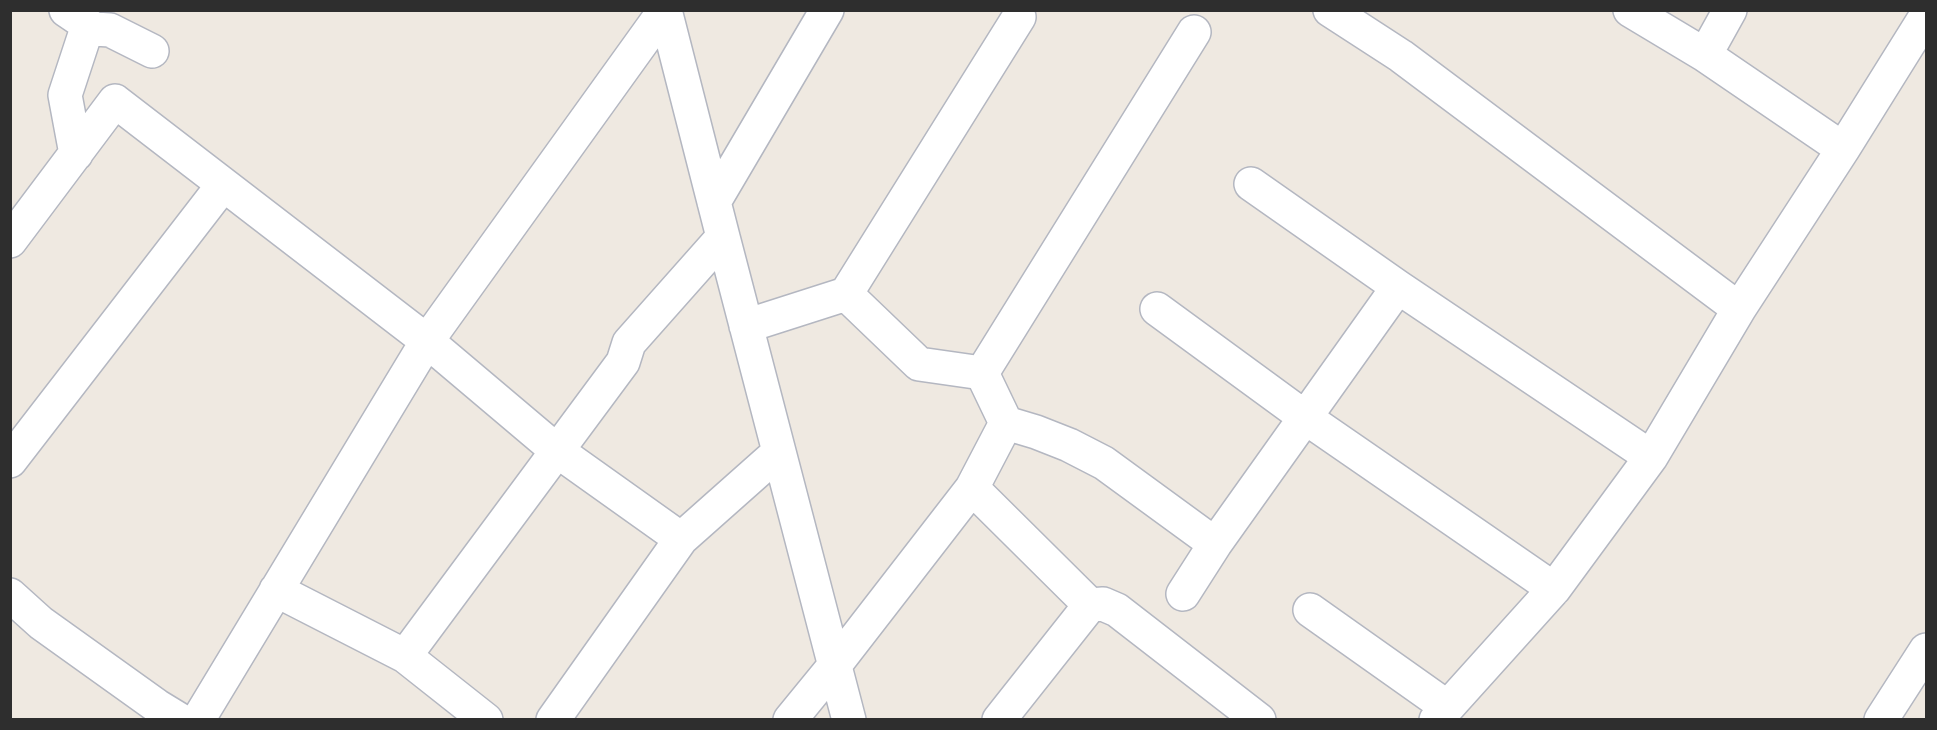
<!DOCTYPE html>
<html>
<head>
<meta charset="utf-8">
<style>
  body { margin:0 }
  #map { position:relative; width:1937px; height:730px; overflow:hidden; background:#efe9e1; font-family:"Exo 2",sans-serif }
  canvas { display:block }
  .frame { position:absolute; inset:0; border:12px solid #2e2e2e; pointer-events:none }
</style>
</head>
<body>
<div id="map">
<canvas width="1937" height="730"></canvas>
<div class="frame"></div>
</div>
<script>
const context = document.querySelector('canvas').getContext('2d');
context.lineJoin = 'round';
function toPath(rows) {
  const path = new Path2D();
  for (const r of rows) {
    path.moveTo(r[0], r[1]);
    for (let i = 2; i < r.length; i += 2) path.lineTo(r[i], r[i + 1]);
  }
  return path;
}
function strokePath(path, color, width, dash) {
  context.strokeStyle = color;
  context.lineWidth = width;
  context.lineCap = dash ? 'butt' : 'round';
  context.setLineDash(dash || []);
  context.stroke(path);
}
const minor = toPath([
  [66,10,94,29,110,30,152,51],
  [665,10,723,237,849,720],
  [665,10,427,341,556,450,681,539],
  [1330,10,1401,56,1739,309],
  [1630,10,1705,55,1730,10],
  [1843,149,1926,16],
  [76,154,65,95,88,25],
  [1251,184,1398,287,1651,457],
  [714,202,827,10],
  [10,241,115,101,427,341,198,720],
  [846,294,919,364,982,373],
  [1157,309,1306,418,1554,589],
  [746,326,846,294,1019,17],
  [1006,423,1036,432,1069,445,1104,463,1215,544],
  [10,461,223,185],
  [276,590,405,656,486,720],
  [1183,594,1215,544,1398,287],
  [10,595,41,623,157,706,180,720],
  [1090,605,1103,604,1117,610,1259,720],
  [1310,610,1447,707],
  [405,656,623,362,629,343,723,237],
  [553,720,681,539,779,452],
  [790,720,835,665,972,488],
  [999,720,1090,605,972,488,1006,423,982,373,1194,32],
  [1436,720,1554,589,1651,457,1739,309,1843,149,1705,55],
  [1881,720,1926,650]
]);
strokePath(minor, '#b4b7c1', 36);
strokePath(minor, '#fff', 33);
</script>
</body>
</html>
